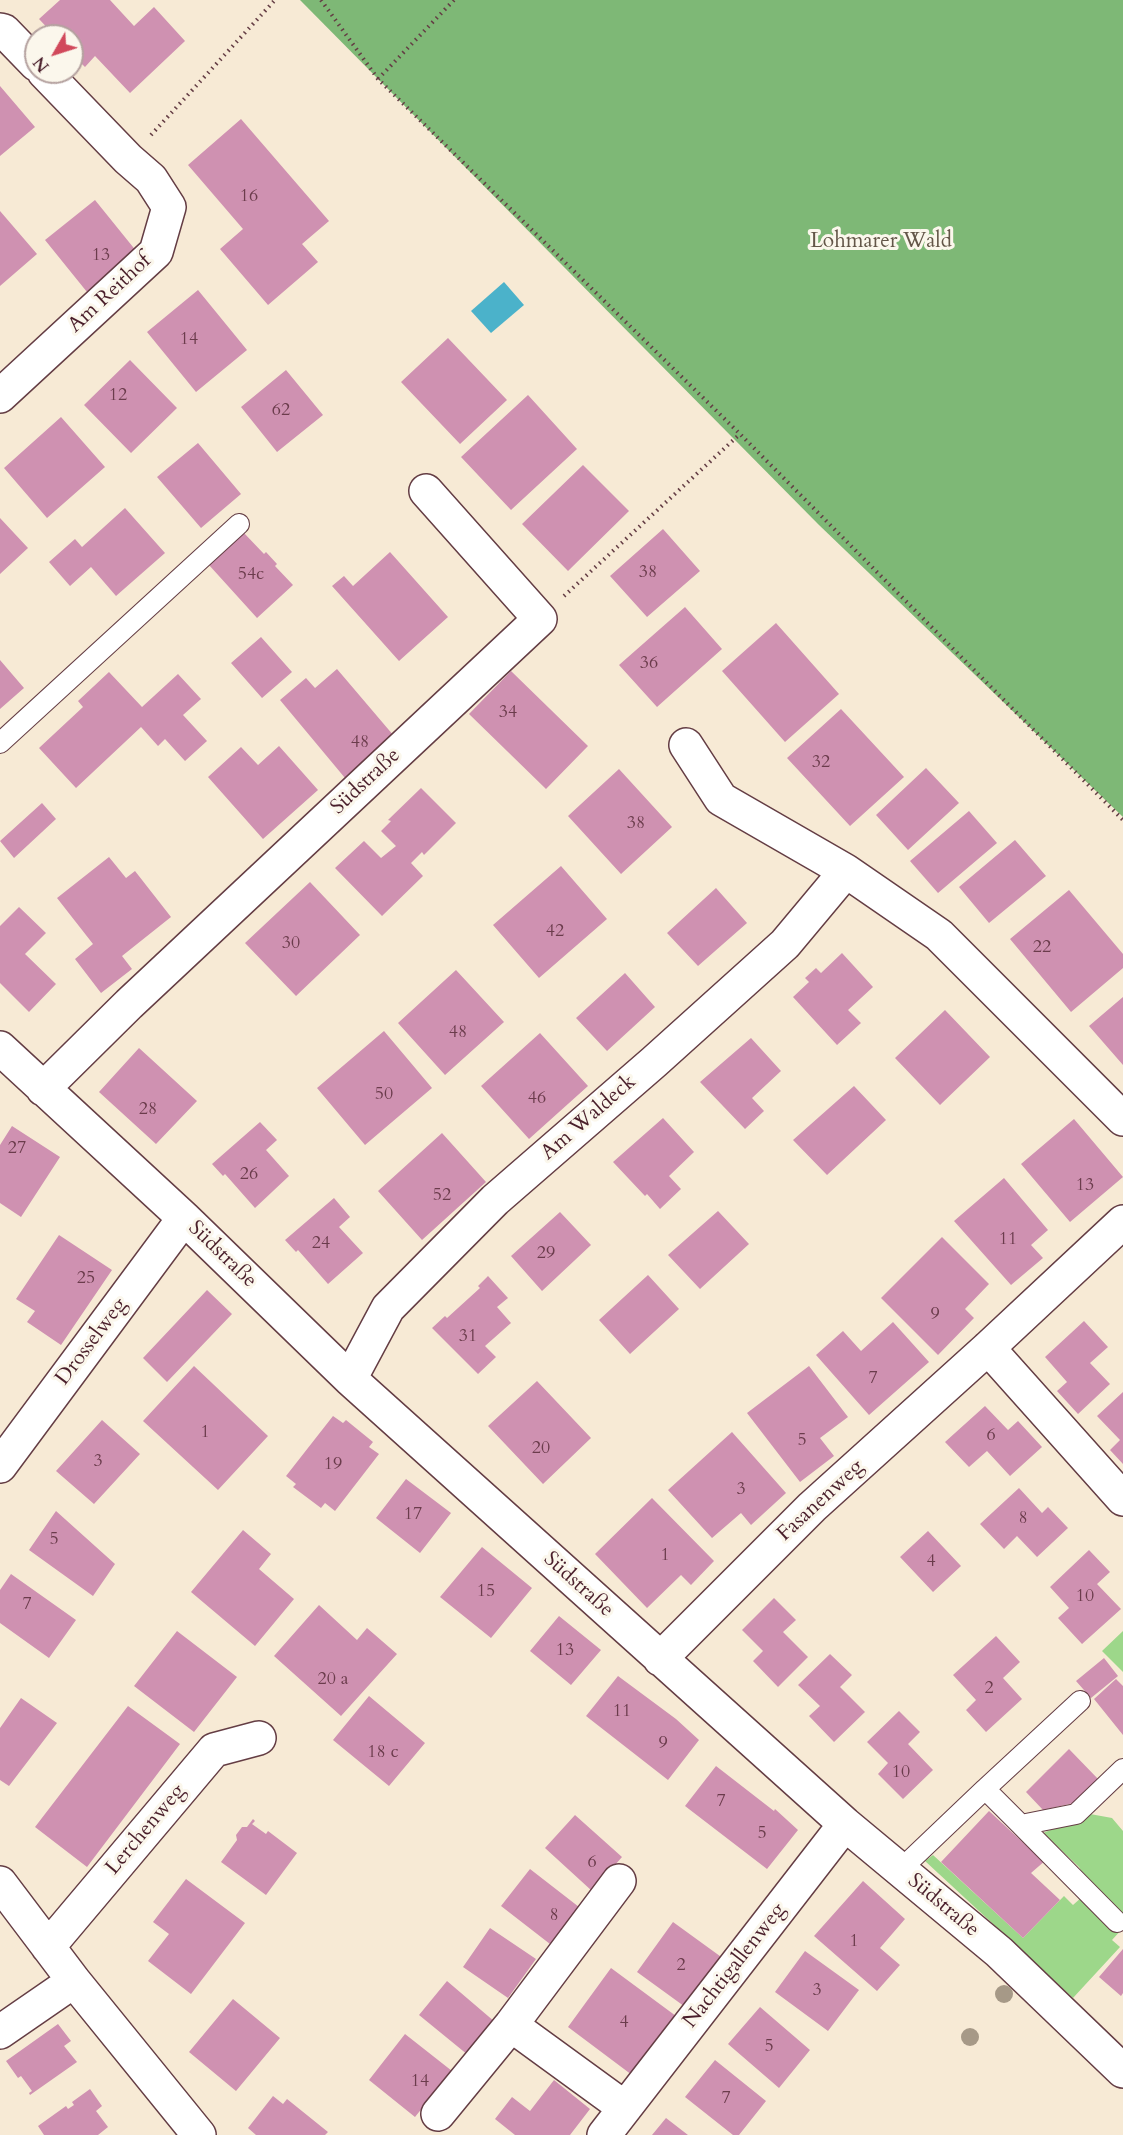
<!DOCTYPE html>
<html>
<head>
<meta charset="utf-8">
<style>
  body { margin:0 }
  #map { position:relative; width:1123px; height:2135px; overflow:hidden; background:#f7ead5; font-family:Cardo,serif }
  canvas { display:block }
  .north { position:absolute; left:24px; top:24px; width:60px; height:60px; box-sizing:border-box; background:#fbf7ec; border:2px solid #b4a19f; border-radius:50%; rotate:231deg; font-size:16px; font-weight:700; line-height:24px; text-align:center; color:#4a1f2b }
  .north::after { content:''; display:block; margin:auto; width:21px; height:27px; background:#d1495b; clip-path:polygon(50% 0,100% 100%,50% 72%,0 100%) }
</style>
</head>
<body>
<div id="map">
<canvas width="1123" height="2135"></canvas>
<div class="north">N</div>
</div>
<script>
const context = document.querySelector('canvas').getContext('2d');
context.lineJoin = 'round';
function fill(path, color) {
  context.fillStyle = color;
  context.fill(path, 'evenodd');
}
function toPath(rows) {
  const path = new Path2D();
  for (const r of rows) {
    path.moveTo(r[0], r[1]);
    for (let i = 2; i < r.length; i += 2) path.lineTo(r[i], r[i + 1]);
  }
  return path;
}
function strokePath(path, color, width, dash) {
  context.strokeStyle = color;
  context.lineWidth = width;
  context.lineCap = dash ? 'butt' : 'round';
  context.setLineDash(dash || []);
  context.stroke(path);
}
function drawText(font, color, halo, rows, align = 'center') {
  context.font = font + ' Cardo,serif';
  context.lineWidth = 6;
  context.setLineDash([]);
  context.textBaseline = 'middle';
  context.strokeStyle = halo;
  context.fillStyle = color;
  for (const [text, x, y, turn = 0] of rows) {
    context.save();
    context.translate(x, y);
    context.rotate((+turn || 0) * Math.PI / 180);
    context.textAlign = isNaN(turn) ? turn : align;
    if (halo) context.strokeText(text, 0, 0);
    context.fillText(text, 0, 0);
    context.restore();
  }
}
fill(toPath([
  [1123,1631,1123,1672,1102,1651],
  [1090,1814,1112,1818,1123,1831,1123,1928,1112,1940,1120,1947,1073,1998,925,1861,933,1855,1023,1938,1064,1896,1073,1905,1091,1889,1079,1867,1043,1833]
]), '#9dd78a');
fill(toPath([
  [300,0,1123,0,1123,817,819,525]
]), '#7eb876');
fill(toPath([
  [504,282,524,305,491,333,471,311]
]), '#4bb2ca');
fill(toPath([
  [60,0,110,0,134,26,154,7,185,41,130,93,95,56,85,67,72,54,72,36,55,36,39,19],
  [0,86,35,127,0,156],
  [241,119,329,221,302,244,318,262,268,305,220,249,243,229,188,165],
  [95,200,137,252,87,292,45,240],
  [0,211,37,254,0,286],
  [198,290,247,350,196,392,147,332],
  [448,338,507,400,460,444,401,382],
  [130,360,177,408,131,453,84,405],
  [286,370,323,415,277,452,241,407],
  [528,395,577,449,511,510,461,457],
  [61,417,105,467,47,518,4,468],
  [198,443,241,494,201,528,157,477],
  [583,465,629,511,568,571,522,524],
  [125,508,165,553,116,596,91,567,70,586,49,562,75,539,82,547],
  [0,518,28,548,0,574],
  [663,529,700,571,647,617,610,576],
  [244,533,264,554,266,552,277,564,275,566,293,585,257,618,209,565],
  [390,552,448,617,399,661,332,586,344,576,353,586],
  [685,607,722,649,657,707,619,665],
  [776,623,839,694,785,742,722,671],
  [261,637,292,672,262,698,231,663],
  [0,660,24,688,0,709],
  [337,669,394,736,345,778,280,700,306,678,315,688],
  [511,671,588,746,546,789,469,714],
  [109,672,142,707,178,674,201,699,183,715,207,741,185,761,165,739,158,746,141,727,76,788,39,748,83,707,78,701],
  [841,709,904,777,850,826,787,758],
  [279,746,318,790,263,839,208,777,241,747,258,765],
  [926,768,959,803,908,850,876,815],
  [619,769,672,827,621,874,568,816],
  [421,788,456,823,424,855,422,852,411,863,423,876,382,916,335,868,364,841,381,858,396,846,381,831,391,821,388,820],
  [42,803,56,819,14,858,0,841],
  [969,811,997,843,938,893,910,861],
  [1015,840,1046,876,989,923,959,887],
  [109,857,126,878,135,871,171,917,122,956,132,969,101,993,75,959,93,944,57,898],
  [561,866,607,919,539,978,493,925],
  [310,882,360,935,296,996,245,943],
  [716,888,747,923,698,966,667,933],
  [1069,890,1123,954,1123,968,1071,1012,1010,939],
  [19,907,46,933,25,954,56,984,29,1012,0,983,0,926],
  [842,953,873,987,848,1010,861,1023,837,1045,793,997,809,982,805,978,816,968,821,973],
  [456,970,504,1022,445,1075,398,1023],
  [625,973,655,1007,607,1051,576,1018],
  [1123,997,1123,1065,1089,1026],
  [945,1010,990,1057,940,1105,895,1058],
  [384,1031,432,1088,365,1145,317,1088],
  [540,1033,588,1086,529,1139,481,1086],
  [751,1038,781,1071,752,1098,764,1111,745,1129,700,1082],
  [139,1048,197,1101,156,1144,99,1092],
  [854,1086,886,1120,827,1175,793,1140],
  [663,1118,694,1152,669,1176,681,1189,660,1209,647,1194,645,1196,613,1162],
  [1074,1119,1123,1177,1070,1222,1021,1164],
  [260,1122,277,1140,266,1150,289,1176,255,1208,225,1174,223,1176,212,1164],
  [12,1126,60,1157,21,1217,0,1203,0,1145],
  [442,1133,486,1182,422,1240,378,1191],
  [1004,1178,1048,1230,1031,1245,1043,1258,1011,1285,954,1221],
  [334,1198,350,1217,339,1227,363,1253,328,1284,298,1250,296,1252,285,1240],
  [718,1211,749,1244,700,1289,668,1255],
  [560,1212,591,1245,542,1291,511,1256],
  [59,1235,112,1270,61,1345,27,1322,35,1311,16,1299],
  [942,1237,989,1284,965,1309,974,1318,938,1355,881,1298],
  [648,1275,679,1309,630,1354,599,1320],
  [488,1276,508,1298,497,1307,511,1323,485,1346,496,1357,478,1374,432,1328,445,1316,447,1318,480,1288,478,1286],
  [207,1290,232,1314,167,1382,143,1358],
  [1084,1321,1108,1347,1090,1363,1110,1384,1078,1414,1057,1391,1067,1382,1045,1357],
  [893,1322,929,1362,869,1415,816,1355,843,1331,861,1351],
  [194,1366,268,1436,218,1490,143,1421],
  [809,1366,848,1417,820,1438,834,1456,800,1482,747,1413],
  [537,1381,591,1438,543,1484,488,1426],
  [1123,1392,1123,1464,1110,1450,1120,1440,1097,1416],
  [985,1406,1008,1430,1018,1421,1042,1447,1010,1476,987,1451,969,1467,945,1442],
  [333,1416,343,1423,346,1420,373,1442,369,1447,379,1454,335,1511,325,1503,321,1508,293,1487,296,1484,286,1476],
  [102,1420,140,1454,94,1504,56,1471],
  [732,1432,786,1493,751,1525,741,1513,712,1538,668,1490],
  [406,1479,451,1513,420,1553,376,1518],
  [1019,1488,1042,1513,1048,1507,1068,1528,1037,1557,1017,1536,1004,1549,980,1524],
  [652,1498,714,1561,691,1585,681,1575,647,1608,595,1554],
  [56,1511,115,1564,93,1596,29,1550],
  [243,1530,271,1554,259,1569,294,1599,255,1646,191,1592],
  [928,1531,961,1566,933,1592,900,1557],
  [482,1547,532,1588,491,1638,440,1597],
  [1089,1550,1110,1572,1097,1584,1121,1609,1082,1644,1058,1618,1069,1608,1050,1587],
  [11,1574,76,1620,49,1658,0,1623,0,1590],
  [774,1598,796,1620,783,1632,808,1657,778,1687,753,1661,763,1651,742,1630],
  [319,1605,357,1640,367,1628,397,1654,341,1716,274,1656],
  [559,1616,601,1650,571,1685,530,1651],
  [177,1631,237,1677,194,1732,134,1686],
  [996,1636,1020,1662,1003,1678,1022,1699,986,1732,966,1710,976,1700,953,1675],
  [830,1654,852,1675,840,1687,865,1712,834,1742,809,1716,820,1706,798,1685],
  [1104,1658,1118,1676,1091,1698,1076,1681],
  [618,1676,676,1719,699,1740,668,1780,586,1716],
  [1116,1679,1123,1686,1123,1735,1094,1699],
  [369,1696,425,1743,389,1786,333,1740],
  [21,1698,57,1723,9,1786,0,1780,0,1728],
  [128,1706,180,1744,87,1867,35,1827],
  [899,1711,920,1732,908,1744,933,1770,903,1799,878,1774,888,1763,867,1742],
  [1069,1749,1099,1780,1078,1802,1043,1810,1026,1792],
  [716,1766,774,1811,775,1809,798,1830,767,1869,685,1806],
  [989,1811,1030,1849,1034,1847,1046,1860,1031,1873,1060,1900,1023,1938,941,1862],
  [575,1815,622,1857,592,1891,545,1848],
  [253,1819,255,1821,252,1824,266,1834,268,1831,297,1853,266,1895,221,1862,237,1840,236,1835,242,1827,247,1827],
  [530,1869,579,1907,550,1944,501,1906],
  [186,1879,245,1923,191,1994,148,1961,169,1934,153,1922],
  [863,1881,905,1919,880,1948,900,1965,877,1991,814,1936],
  [673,1922,724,1959,688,2009,637,1972],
  [490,1928,536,1959,508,1998,463,1967],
  [1123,1949,1123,1993,1121,1996,1099,1977],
  [805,1951,859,1990,828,2031,775,1992],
  [611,1968,680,2019,636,2078,568,2027],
  [447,1981,495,2022,468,2055,419,2015],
  [233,1999,280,2038,236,2091,189,2052],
  [760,2007,810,2050,779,2088,728,2044],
  [58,2024,71,2041,64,2046,77,2062,30,2095,29,2093,32,2091,21,2076,18,2078,6,2061],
  [405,2034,452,2071,415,2117,369,2080],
  [715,2060,766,2101,739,2135,733,2135,685,2097],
  [554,2080,590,2109,570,2135,515,2135,495,2119,512,2097,530,2111],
  [90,2089,102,2106,96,2111,108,2127,98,2135,44,2135,38,2126,66,2106,68,2109,74,2105,72,2102],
  [273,2096,283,2104,287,2099,328,2132,325,2135,256,2135,248,2128],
  [666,2118,688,2135,652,2135]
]), '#cf91b1');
const service = toPath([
  [0,743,239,524],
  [985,1789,1080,1701],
  [1021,1825,1117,1922],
  [900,1870,985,1789,1021,1825,1076,1814,1123,1769]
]);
const minor = toPath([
  [0,30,4,31,36,64],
  [0,396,156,252,169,207,151,179,128,159,44,72],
  [686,745,721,799,846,871],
  [0,1048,184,1218,350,1379,845,1824,999,1952,1123,2071],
  [43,1089,129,1004,540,619,426,491],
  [988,1348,1123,1499],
  [350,1379,388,1308,495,1200,654,1062,785,944,846,871,939,935,1123,1119],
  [0,1466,184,1218],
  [660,1659,812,1507,988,1348,1123,1222],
  [0,1883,74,1981,199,2135],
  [48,1947,214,1750,259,1738],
  [511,2025,625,2108],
  [0,2032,74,1981],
  [438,2114,511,2025,619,1881],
  [604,2135,845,1824]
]);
strokePath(service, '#643d44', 22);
strokePath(minor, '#643d44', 36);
strokePath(toPath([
  [321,0,378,79,740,434,1123,820],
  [378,79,454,0],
  [151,135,275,0],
  [564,596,740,434]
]), '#643d44', 4, [1.5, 4.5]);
strokePath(service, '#fff', 20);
strokePath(minor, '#fff', 33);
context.fillStyle = '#a69987';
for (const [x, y] of [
  [1004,1994],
  [970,2037]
]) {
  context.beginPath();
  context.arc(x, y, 9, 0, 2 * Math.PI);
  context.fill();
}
drawText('18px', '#6b3c4c', null, [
  ["16",249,197],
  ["13",101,256],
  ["14",189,340],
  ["12",118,396],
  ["62",281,411],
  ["38",648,573],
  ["54c",251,575],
  ["36",649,664],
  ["34",508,713],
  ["48",360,743],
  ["32",821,763],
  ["38",636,824],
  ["42",555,932],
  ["30",291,944],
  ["22",1042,948],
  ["48",458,1033],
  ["50",384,1095],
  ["46",537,1099],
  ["28",148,1110],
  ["27",17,1149],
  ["26",249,1175],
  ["13",1085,1186],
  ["52",442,1196],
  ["11",1008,1240],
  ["24",321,1244],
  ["29",546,1254],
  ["25",86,1279],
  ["9",935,1315],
  ["31",468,1337],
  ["7",873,1379],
  ["1",205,1433],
  ["6",991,1436],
  ["5",802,1441],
  ["20",541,1449],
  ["3",98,1462],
  ["19",333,1465],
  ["3",741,1490],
  ["17",413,1515],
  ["8",1023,1519],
  ["5",54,1540],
  ["1",665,1556],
  ["4",931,1562],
  ["15",486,1592],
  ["10",1085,1597],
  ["7",27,1605],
  ["13",565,1651],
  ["20 a",333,1680],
  ["2",989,1689],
  ["11",622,1712],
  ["9",663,1744],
  ["18 c",383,1753],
  ["10",901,1773],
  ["7",721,1802],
  ["5",762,1834],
  ["6",592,1863],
  ["8",554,1916],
  ["1",854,1942],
  ["2",681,1966],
  ["3",817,1991],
  ["4",624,2023],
  ["5",769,2047],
  ["14",420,2082],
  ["7",726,2099]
]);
drawText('21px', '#635648', '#fbf7ec', [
  ["Lohmarer Wald",881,242]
]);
drawText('21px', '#4a1f2b', '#fbf7ec', [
  ["Am Reithof",110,294,-43],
  ["Südstraße",366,782,-43],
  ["Am Waldeck",589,1118,-41],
  ["Südstraße",222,1255,44],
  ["Drosselweg",92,1342,-53],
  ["Fasanenweg",821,1501,-43],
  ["Südstraße",578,1585,42],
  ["Lerchenweg",146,1830,-50],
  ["Südstraße",943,1906,40],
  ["Nachtigallenweg",735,1966,-52]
]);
</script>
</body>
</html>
